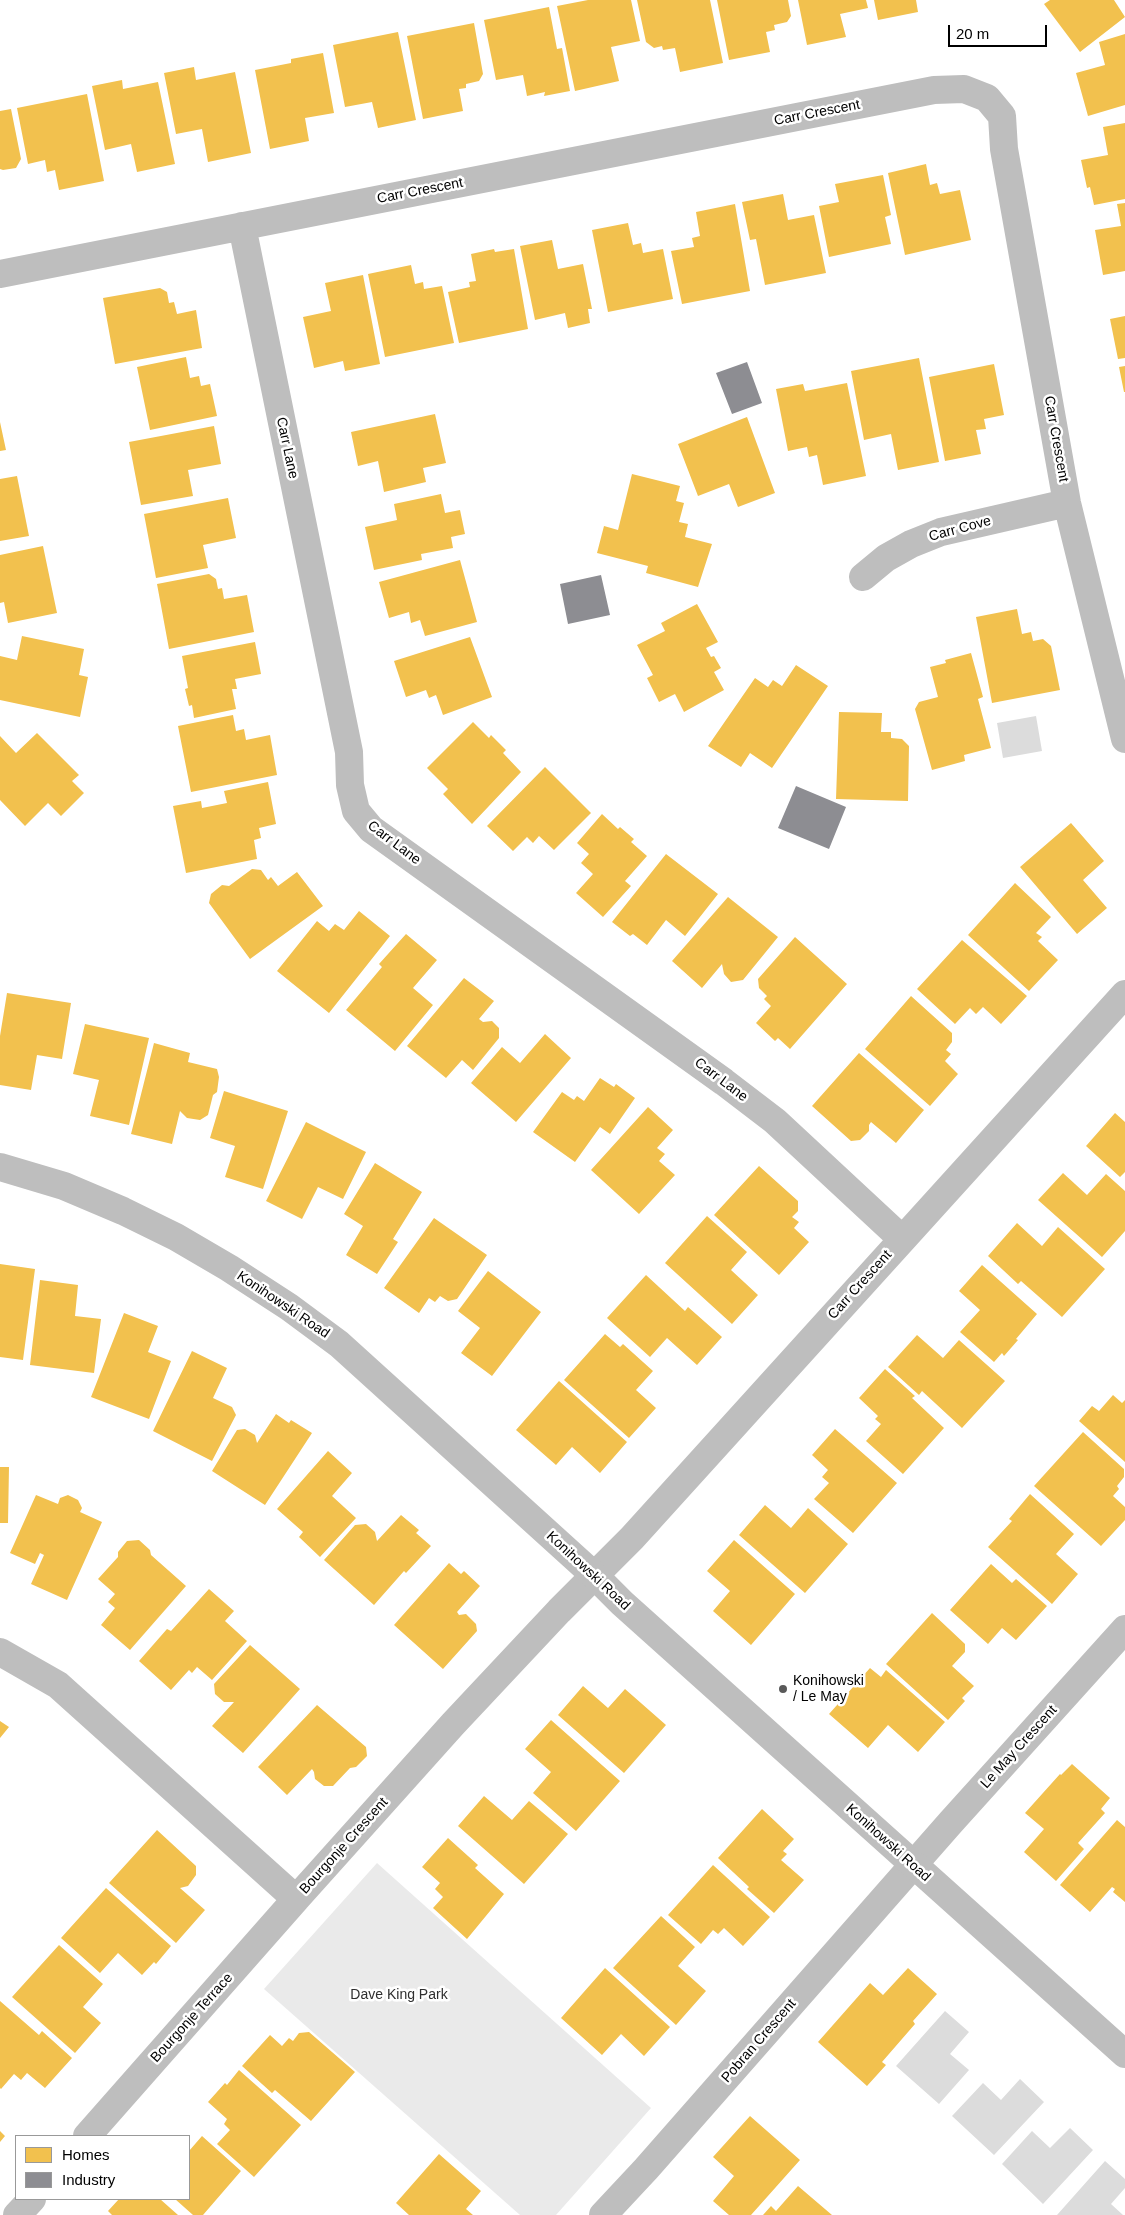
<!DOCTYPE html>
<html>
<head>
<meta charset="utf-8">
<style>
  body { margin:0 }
  #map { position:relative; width:1125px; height:2215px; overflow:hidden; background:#fff; font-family:Helvetica,sans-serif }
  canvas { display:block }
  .legend { position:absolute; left:15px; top:2135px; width:175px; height:65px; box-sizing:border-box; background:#fff; border:1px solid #999; margin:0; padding:6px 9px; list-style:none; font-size:15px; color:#000 }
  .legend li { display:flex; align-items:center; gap:10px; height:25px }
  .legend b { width:25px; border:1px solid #999 }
  .scale { position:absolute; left:948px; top:25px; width:99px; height:22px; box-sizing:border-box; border:2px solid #000; border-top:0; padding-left:6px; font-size:15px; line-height:18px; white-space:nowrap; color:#000; -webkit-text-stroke:4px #fff; paint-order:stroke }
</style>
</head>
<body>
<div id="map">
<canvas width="1125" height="2215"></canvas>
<ul class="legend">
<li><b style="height:14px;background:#f2c14e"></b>Homes</li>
<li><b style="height:14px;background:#8d8d92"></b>Industry</li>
</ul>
<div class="scale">20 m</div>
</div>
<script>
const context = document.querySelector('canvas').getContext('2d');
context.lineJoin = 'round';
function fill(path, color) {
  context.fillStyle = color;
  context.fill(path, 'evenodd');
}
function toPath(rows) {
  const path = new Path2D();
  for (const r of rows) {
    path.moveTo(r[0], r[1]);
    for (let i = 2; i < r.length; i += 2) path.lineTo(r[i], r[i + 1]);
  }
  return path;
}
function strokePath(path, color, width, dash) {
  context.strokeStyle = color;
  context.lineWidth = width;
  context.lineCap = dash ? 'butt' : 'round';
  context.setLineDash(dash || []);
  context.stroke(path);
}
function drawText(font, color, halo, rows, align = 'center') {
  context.font = font + ' Helvetica,sans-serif';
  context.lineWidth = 5;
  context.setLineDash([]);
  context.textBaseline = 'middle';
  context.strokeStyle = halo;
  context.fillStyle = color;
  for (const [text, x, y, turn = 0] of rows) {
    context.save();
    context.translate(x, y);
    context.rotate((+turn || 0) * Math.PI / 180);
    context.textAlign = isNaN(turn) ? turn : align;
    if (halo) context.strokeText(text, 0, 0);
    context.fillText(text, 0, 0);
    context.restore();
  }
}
fill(toPath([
  [377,1863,651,2108,556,2215,520,2215,264,1989]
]), '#eaeaea');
fill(toPath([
  [588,0,631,0,640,41,611,47,619,81,575,91,557,6],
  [637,0,710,0,723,63,680,72,675,48,663,50,662,46,654,48,646,42],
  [717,0,788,0,791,16,787,22,774,25,775,30,766,32,770,52,729,60],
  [798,0,866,0,868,8,840,14,846,37,807,45],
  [874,0,916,0,918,12,878,20],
  [1050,0,1114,0,1125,17,1080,52,1044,4],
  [549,7,557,49,562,48,570,91,544,96,545,92,527,96,523,75,496,80,484,20],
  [474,23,483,74,479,81,466,84,466,88,459,89,463,111,423,119,407,36],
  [398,32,416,120,378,128,372,102,345,107,333,45],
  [1125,34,1125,105,1088,116,1076,73,1105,65,1099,42],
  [323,53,334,113,305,118,309,141,270,149,255,70,291,63,291,59],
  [194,67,196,80,235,72,251,153,208,162,202,129,176,134,164,73],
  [122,80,123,89,158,82,175,164,137,172,131,144,105,150,92,86],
  [87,94,104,181,59,190,55,170,47,172,45,160,28,164,17,108],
  [11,109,21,159,16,168,3,170,0,169,0,111],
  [1125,123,1125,199,1094,205,1090,187,1087,188,1081,160,1108,155,1103,127],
  [926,164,930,185,937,183,940,194,960,190,971,240,905,255,888,173],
  [883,175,891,215,885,217,891,244,829,257,819,206,839,202,835,184],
  [783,194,788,220,814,215,826,273,765,285,756,239,750,240,742,202],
  [1125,203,1125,271,1103,275,1095,230,1121,226,1117,204],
  [735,204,750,291,682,304,671,251,694,247,692,238,700,236,696,212],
  [628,223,633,245,641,243,643,253,663,249,673,299,608,312,592,230],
  [552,240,558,269,583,264,592,309,588,309,590,323,568,328,565,313,535,320,520,246],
  [494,249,495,252,514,249,528,329,459,343,448,292,470,287,469,282,476,281,471,254],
  [411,265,415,284,423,282,424,289,442,286,454,343,385,357,368,274],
  [363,275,380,364,345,371,343,361,314,368,303,317,331,311,325,283],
  [160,288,167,292,169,303,174,302,177,314,196,310,202,348,115,364,103,298],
  [1125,316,1125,358,1118,359,1110,319],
  [186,357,190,378,199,376,201,386,210,384,217,416,150,430,137,367],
  [919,358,939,462,898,470,891,434,864,440,851,371],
  [994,364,1004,415,984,419,986,429,976,430,981,454,945,461,929,377],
  [1125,366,1125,392,1124,392,1119,367],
  [847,383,866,476,823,485,817,455,809,457,807,447,788,451,776,389,803,384,805,391],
  [435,414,446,463,423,468,426,482,384,492,378,461,358,466,351,432],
  [747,417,775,493,738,507,729,484,698,496,678,444],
  [0,422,6,450,0,451],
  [214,426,221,464,188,470,193,496,141,505,129,442],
  [632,474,680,486,676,501,684,503,679,522,688,524,685,537,712,544,698,587,646,573,648,566,597,553,604,526,618,530],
  [17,476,29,536,0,541,0,479],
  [441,494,445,513,460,510,465,534,451,537,453,548,421,554,422,560,374,570,365,527,397,520,394,504],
  [228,498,236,538,203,545,208,568,156,578,144,514],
  [43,546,57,613,8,623,4,602,0,603,0,555],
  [460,560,477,622,425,636,420,620,411,623,409,612,389,618,379,582],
  [209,574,216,579,218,589,222,588,224,599,247,595,254,632,169,649,157,584],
  [697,604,718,642,706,648,711,657,714,656,721,668,714,672,724,690,684,712,675,694,659,702,647,678,653,675,637,645,665,631,661,623],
  [1017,609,1022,634,1031,632,1033,641,1043,639,1051,646,1060,690,992,703,976,617],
  [22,636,84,649,79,675,88,677,80,717,0,700,0,656,17,660],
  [470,637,492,697,443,715,436,695,429,698,426,690,406,697,394,661],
  [255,642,261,674,235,679,237,689,232,689,236,709,194,718,192,705,189,706,185,689,188,688,182,656],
  [971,653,983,697,978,699,991,748,964,755,965,761,932,770,915,709,919,702,938,697,930,667,946,663,945,660],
  [796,665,828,686,772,768,750,753,741,767,708,746,755,678,768,687,773,680,782,686],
  [839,712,882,713,881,732,891,732,891,738,902,739,909,746,908,801,836,799],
  [233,715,236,731,244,729,246,740,270,735,277,775,191,792,178,726],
  [473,722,489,738,491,735,506,750,503,753,521,772,472,824,443,794,448,789,427,768],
  [37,733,79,775,72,781,84,793,61,816,48,803,25,826,0,800,0,736,16,753],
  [545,767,591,813,554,850,539,836,533,843,527,837,513,851,487,826],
  [268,782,276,824,259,828,261,838,254,840,257,859,186,873,173,806,201,801,202,808,227,803,224,791],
  [602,814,618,829,620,827,634,839,631,842,647,856,625,881,631,886,603,917,576,893,593,874,581,863,589,854,577,843],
  [1071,823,1104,861,1083,880,1107,908,1077,934,1020,867],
  [666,854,718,894,685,936,666,920,647,945,633,934,630,936,612,922],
  [252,869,261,870,268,880,271,877,278,886,297,872,323,906,250,959,209,903,211,894,222,885,229,886],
  [1015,883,1051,917,1036,933,1042,937,1038,941,1058,960,1029,991,968,935],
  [728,897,778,937,743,980,731,982,724,974,722,964,702,988,672,961],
  [359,911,390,936,329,1013,277,971,317,921,329,931,335,924,344,930],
  [406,934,437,960,413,988,433,1005,395,1051,346,1010,382,967,379,964],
  [795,937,847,984,790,1049,778,1038,775,1041,756,1023,771,1006,764,999,767,996,759,988,758,979],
  [962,940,1027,996,1001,1024,983,1007,976,1014,970,1008,955,1024,917,989],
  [464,978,494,1001,479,1019,483,1022,492,1021,499,1028,499,1038,473,1070,462,1060,446,1078,407,1046],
  [7,993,71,1003,62,1059,37,1055,31,1090,0,1085,0,1036],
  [911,996,952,1033,952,1042,946,1050,951,1054,945,1061,958,1074,930,1106,865,1049],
  [85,1024,149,1038,129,1125,90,1116,99,1080,73,1074],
  [545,1034,571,1058,516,1122,471,1083,502,1047,520,1063],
  [154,1043,190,1053,188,1062,217,1069,219,1077,217,1092,213,1095,208,1115,200,1120,187,1118,180,1111,172,1144,131,1134],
  [859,1053,924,1110,896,1143,871,1122,869,1125,869,1131,860,1140,851,1141,812,1106],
  [600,1078,614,1087,616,1084,635,1098,610,1134,600,1127,575,1162,533,1132,562,1092,574,1100,577,1096,584,1101],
  [224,1091,288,1111,263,1189,225,1177,235,1146,210,1138],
  [648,1107,673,1130,657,1148,665,1154,659,1161,675,1175,639,1214,591,1170],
  [1115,1113,1125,1122,1125,1172,1120,1177,1086,1146],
  [306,1122,366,1152,343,1199,318,1187,302,1219,266,1201],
  [375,1163,422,1192,393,1239,398,1242,377,1274,346,1255,363,1226,344,1214],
  [759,1166,798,1201,798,1211,792,1217,799,1222,794,1228,809,1242,779,1275,714,1215],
  [1063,1173,1087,1195,1106,1174,1125,1191,1125,1231,1102,1257,1038,1200],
  [707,1216,747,1252,731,1270,758,1295,732,1324,665,1263],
  [434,1218,487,1255,457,1299,448,1301,440,1296,435,1302,429,1298,419,1313,384,1288],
  [1017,1223,1042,1246,1058,1227,1105,1269,1062,1317,1021,1281,1018,1284,988,1256],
  [0,1264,35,1269,23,1360,0,1357],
  [982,1265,1037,1314,1016,1339,1018,1340,1004,1356,1002,1353,994,1362,960,1332,980,1310,959,1291],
  [488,1271,541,1312,492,1376,461,1353,480,1328,458,1311],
  [646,1275,685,1311,688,1307,722,1337,697,1365,667,1338,650,1357,607,1318],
  [40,1280,78,1285,75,1316,101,1319,94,1373,30,1365],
  [124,1313,158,1326,148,1352,171,1361,149,1419,91,1397],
  [605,1334,620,1347,623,1344,653,1371,636,1390,656,1408,629,1438,564,1380],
  [917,1335,943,1358,959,1340,1005,1381,962,1428,922,1391,919,1395,888,1367],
  [192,1351,227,1368,213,1398,232,1407,236,1415,212,1461,153,1431],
  [885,1369,915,1396,912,1398,944,1428,903,1474,866,1441,881,1424,875,1419,878,1416,859,1398],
  [559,1381,627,1442,600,1473,572,1447,556,1465,516,1430],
  [1113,1395,1122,1403,1125,1400,1125,1462,1079,1421,1092,1406,1099,1411],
  [276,1414,289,1423,291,1420,312,1433,265,1505,212,1471,237,1430,245,1429,255,1435,257,1443],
  [835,1429,897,1483,853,1533,814,1499,829,1483,822,1477,828,1470,812,1455],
  [1083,1432,1124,1469,1124,1477,1117,1486,1119,1489,1113,1496,1125,1507,1125,1520,1101,1546,1034,1486],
  [328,1451,352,1473,332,1496,356,1518,320,1557,299,1537,303,1532,277,1509],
  [0,1467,9,1467,8,1523,0,1523],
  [1030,1494,1074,1534,1056,1554,1078,1574,1052,1604,988,1547,1012,1521,1009,1519],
  [36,1495,58,1504,60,1498,68,1495,78,1500,82,1508,80,1512,102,1522,67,1600,31,1584,44,1555,40,1553,35,1564,10,1553],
  [765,1505,791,1528,808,1508,848,1544,805,1593,739,1535],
  [401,1515,419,1530,416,1533,431,1546,406,1573,404,1571,374,1605,324,1560,355,1525,366,1524,375,1532,377,1541],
  [139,1540,150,1550,151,1555,186,1586,130,1650,101,1625,115,1608,108,1602,115,1594,98,1579,118,1557,118,1552,127,1541],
  [734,1540,795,1594,751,1645,713,1611,730,1591,707,1571],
  [449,1563,461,1574,464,1571,480,1586,457,1612,459,1615,466,1614,476,1624,477,1631,443,1669,394,1625],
  [991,1564,1012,1583,1016,1579,1047,1606,1016,1640,1002,1628,988,1644,950,1610],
  [209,1589,234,1611,225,1621,247,1641,212,1680,197,1667,192,1673,189,1670,171,1690,139,1661,167,1629,171,1631],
  [932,1613,965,1644,965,1652,952,1666,974,1686,962,1698,965,1701,948,1720,886,1664],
  [250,1645,300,1689,243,1753,212,1726,234,1702,224,1702,215,1694,214,1684],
  [870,1668,881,1677,886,1670,945,1722,918,1752,888,1725,868,1748,829,1714],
  [583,1686,608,1708,625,1689,666,1725,624,1773,558,1715],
  [317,1705,366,1747,367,1756,356,1767,350,1768,333,1786,324,1786,315,1779,314,1772,312,1769,287,1795,258,1767],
  [551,1720,620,1781,576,1831,533,1793,551,1772,525,1749],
  [0,1721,9,1727,0,1738],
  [1072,1764,1110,1798,1101,1809,1105,1813,1078,1843,1084,1849,1056,1881,1024,1852,1044,1829,1025,1813,1060,1774,1061,1775],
  [484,1796,512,1820,529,1801,568,1834,524,1884,458,1826],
  [762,1809,794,1839,783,1851,787,1854,781,1860,804,1880,774,1913,747,1889,749,1887,718,1858],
  [1117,1820,1125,1827,1125,1902,1113,1892,1115,1889,1112,1887,1090,1912,1060,1885],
  [157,1830,196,1866,196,1875,188,1886,180,1888,205,1910,176,1943,109,1883],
  [448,1838,478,1865,475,1868,504,1894,467,1939,433,1908,443,1897,435,1889,440,1883,422,1867],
  [713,1865,770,1917,743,1946,724,1928,718,1934,713,1930,701,1944,668,1915],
  [106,1888,171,1946,156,1964,154,1962,142,1975,118,1953,100,1973,61,1938],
  [661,1916,695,1947,678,1966,706,1991,676,2025,613,1968],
  [59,1945,103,1984,83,2007,101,2023,75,2053,12,1997],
  [605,1968,670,2027,644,2056,621,2034,602,2055,561,2018],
  [908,1968,937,1994,913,2021,915,2024,882,2062,886,2065,867,2086,818,2042,870,1983,883,1995],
  [0,2001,39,2035,42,2031,72,2058,45,2088,27,2073,21,2080,14,2074,1,2089,0,2088],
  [309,2032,355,2072,311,2121,275,2090,272,2093,242,2066,270,2035,282,2046,289,2038,293,2041,299,2033],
  [239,2070,301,2125,254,2177,217,2144,230,2130,224,2124,227,2119,208,2102,225,2083,227,2085],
  [750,2116,800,2160,751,2215,729,2215,713,2201,734,2176,713,2157],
  [0,2131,5,2136,0,2142],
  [202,2136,241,2171,203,2215,193,2215,175,2199,189,2199,189,2151],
  [439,2154,481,2191,466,2209,473,2215,409,2215,396,2203],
  [798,2186,832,2215,763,2215,771,2206,776,2211],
  [119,2199,160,2199,178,2215,112,2215,108,2211]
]), '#f2c14e');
fill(toPath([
  [747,362,762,403,732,414,716,373],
  [601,575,610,615,568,624,560,584],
  [796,786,846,807,829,849,778,828]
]), '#8d8d92');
fill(toPath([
  [1036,716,1042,751,1003,758,997,723],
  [945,2011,969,2032,950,2054,969,2070,939,2104,896,2066],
  [1020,2079,1044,2102,994,2155,952,2116,983,2083,1001,2100],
  [1070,2128,1093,2150,1043,2204,1002,2164,1032,2131,1050,2148],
  [1105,2161,1125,2179,1125,2188,1111,2204,1123,2215,1057,2215]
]), '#dcdcdc');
strokePath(toPath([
  [242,226,349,752,350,785,356,811,371,829,724,1082,775,1121,902,1239],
  [0,274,934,90,964,89,987,98,1002,116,1004,149,1067,503,1125,739],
  [863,577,886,558,911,544,941,532,1067,503],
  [0,1652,58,1685,296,1899,453,1724,559,1611,632,1538,1125,994],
  [87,2136,296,1899],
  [17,2215,32,2199],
  [603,2215,646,2169,951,1822,1125,1629]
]), '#bebebe', 28);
strokePath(toPath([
  [0,1167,64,1186,123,1211,176,1237,229,1268,289,1307,339,1344,595,1576,622,1603,1125,2054]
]), '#bebebe', 28);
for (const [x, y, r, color] of [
  [783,1689,5,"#595959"]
]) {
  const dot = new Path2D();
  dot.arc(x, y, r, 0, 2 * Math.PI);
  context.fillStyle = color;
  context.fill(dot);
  strokePath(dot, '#fff', 2);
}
drawText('14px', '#000', '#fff', [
  ["Carr Crescent",817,113,-11],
  ["Carr Crescent",420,191,-11],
  ["Carr Crescent",1056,439,80],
  ["Carr Lane",287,448,78],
  ["Carr Cove",960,529,-15],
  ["Carr Lane",394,843,37],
  ["Carr Lane",721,1080,37],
  ["Carr Crescent",860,1285,-48],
  ["Konihowski Road",283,1305,34],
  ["Konihowski Road",588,1571,43],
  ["Le May Crescent",1019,1747,-48],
  ["Konihowski Road",888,1843,42],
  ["Bourgonje Crescent",344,1846,-48],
  ["Bourgonje Terrace",192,2018,-48],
  ["Pobran Crescent",759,2041,-49]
]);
drawText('14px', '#000', '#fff', [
  ["Konihowski",793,1681],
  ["/ Le May",793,1697]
], 'left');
drawText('14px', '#2f2f2f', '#fff', [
  ["Dave King Park",399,1995]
]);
</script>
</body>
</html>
